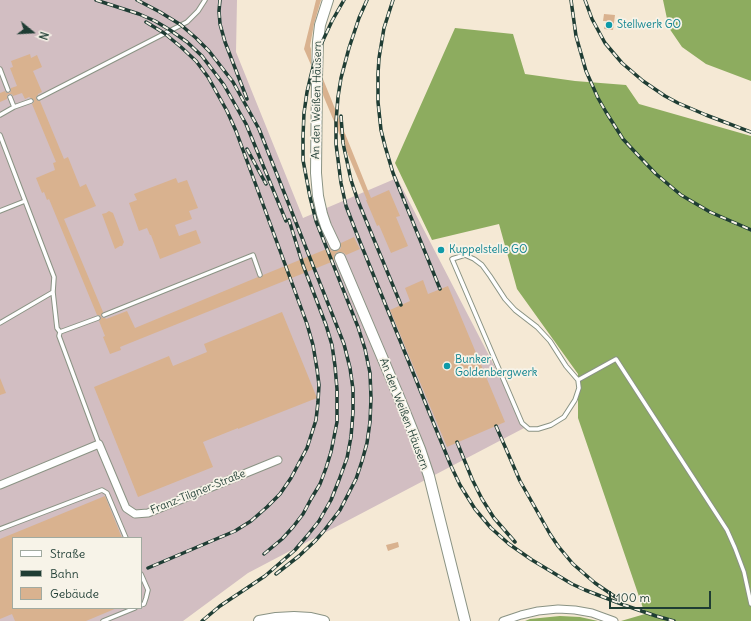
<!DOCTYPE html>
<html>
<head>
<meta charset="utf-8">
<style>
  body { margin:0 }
  #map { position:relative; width:751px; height:621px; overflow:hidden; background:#f5e9d5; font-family:Delius,sans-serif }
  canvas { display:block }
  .legend { position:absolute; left:12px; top:537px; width:130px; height:72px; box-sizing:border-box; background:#f7f3e8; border:1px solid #a1aaa0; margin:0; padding:5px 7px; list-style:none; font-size:12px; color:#1f3d34 }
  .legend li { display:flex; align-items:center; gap:8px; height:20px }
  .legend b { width:20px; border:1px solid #a1aaa0 }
  .north { position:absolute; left:12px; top:12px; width:40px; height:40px; -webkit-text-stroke:3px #f7f3e8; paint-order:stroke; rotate:108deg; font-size:11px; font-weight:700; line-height:16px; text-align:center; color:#1f3d34 }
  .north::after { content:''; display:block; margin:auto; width:14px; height:18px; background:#1f3d34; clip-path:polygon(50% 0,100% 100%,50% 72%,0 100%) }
  .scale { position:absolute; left:609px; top:591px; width:102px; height:18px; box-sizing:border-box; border:2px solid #1f3d34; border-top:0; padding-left:5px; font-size:12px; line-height:14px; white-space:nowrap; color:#1f3d34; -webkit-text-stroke:3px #f7f3e8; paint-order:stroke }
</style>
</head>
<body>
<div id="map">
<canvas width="751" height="621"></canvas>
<ul class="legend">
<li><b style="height:5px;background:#fff"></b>Straße</li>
<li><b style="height:5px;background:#1f3d34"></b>Bahn</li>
<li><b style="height:11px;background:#d9b28f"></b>Gebäude</li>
</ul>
<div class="north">N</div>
<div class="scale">100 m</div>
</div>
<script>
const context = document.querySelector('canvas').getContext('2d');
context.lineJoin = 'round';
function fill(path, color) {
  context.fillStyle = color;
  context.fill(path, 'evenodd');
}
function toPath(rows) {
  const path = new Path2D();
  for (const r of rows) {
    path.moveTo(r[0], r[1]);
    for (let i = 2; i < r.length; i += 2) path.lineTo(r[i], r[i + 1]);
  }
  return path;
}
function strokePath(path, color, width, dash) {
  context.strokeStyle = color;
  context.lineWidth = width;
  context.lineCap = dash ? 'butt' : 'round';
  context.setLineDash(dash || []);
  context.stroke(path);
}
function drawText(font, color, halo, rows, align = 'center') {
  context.font = font + ' Delius,sans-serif';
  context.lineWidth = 3.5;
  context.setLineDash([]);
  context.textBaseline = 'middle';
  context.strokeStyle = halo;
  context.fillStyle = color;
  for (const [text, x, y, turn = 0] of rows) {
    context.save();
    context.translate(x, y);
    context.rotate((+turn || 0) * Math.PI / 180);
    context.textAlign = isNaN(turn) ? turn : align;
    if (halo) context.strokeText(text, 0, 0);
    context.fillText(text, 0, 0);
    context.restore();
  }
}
fill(toPath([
  [0,0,237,0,236,52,303,218,397,178,526,427,248,573,183,621,0,621],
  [13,538,141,538,141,608,13,608]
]), '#d2bec2');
fill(toPath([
  [663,0,751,0,751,81,706,64,682,47,669,28],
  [455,28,513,34,525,74,575,81,626,85,639,104,751,136,751,621,621,621,645,614,578,418,578,374,517,289,499,224,432,240,395,163],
  [560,616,580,617,598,621,525,621,530,619]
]), '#8dac5f');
fill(toPath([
  [316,0,321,0,314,24,310,46,311,49,311,65,304,49],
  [604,14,615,15,613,30,604,29,606,21,603,21],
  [30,54,31,58,37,55,42,67,33,71,42,92,38,94,38,95,36,97,36,99,38,101,40,101,64,159,68,157,80,187,86,184,96,206,64,219,103,312,101,315,102,318,105,318,106,319,127,311,135,328,258,277,261,278,263,275,329,248,332,251,337,251,341,248,341,243,354,237,360,249,346,255,344,253,338,252,335,254,334,258,334,261,120,347,121,350,110,354,103,337,105,336,99,321,101,319,101,317,99,315,97,315,49,199,47,200,44,192,42,193,36,178,55,170,53,163,56,162,32,104,34,102,34,100,29,97,25,99,22,93,13,96,12,94,8,94,7,96,7,99,0,102,0,93,5,91,6,93,10,93,11,91,11,88,17,86,10,68,13,67,11,61],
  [323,79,371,198,389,190,400,216,396,217,408,246,391,253,379,225,377,226,366,200,367,200,323,95],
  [176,178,178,183,187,180,198,208,189,211,192,219,175,225,179,236,196,230,201,243,160,259,151,235,150,235,147,228,139,231,129,203,137,200,134,194],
  [109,211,113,213,124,242,122,246,120,246,115,249,102,214,106,213],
  [423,280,428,294,448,286,505,422,447,447,390,310,410,301,405,288],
  [282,312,317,398,238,429,238,428,203,442,213,467,138,497,94,387,169,356,173,366,207,352,204,344],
  [0,378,6,393,0,395],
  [105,496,122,538,13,538,13,608,117,608,86,621,15,621,12,614,0,619,0,539],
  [398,542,399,547,388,551,386,545]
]), '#d9b28f');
const lane = toPath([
  [0,69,8,90],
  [39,98,187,22,198,11,205,0],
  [14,107,31,101],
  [0,115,14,107,10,97],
  [0,135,54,277,53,292,0,323],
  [0,211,25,201],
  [465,255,474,259,482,265,490,276,505,299,515,310,537,327,550,341,566,366,578,380,579,388,575,400,564,417,551,425,538,429,529,429,522,423,452,259,465,255],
  [53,292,57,328,60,332,98,318],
  [104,315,253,255,260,275],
  [60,332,59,336,99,444],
  [578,380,616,359,727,530,735,548,744,572,751,604],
  [0,529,102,490,107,493,126,538],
  [141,574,148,590,146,598,144,604,141,605],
  [103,621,135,608]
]);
const street = toPath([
  [0,485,99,444,126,508,135,514,148,513,278,460],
  [503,621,521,615,538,611,558,609,575,610,592,613,614,621]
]);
const secondary = toPath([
  [328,0,320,25,318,42,317,77,316,173,318,196,322,214,326,226,335,245],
  [340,258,399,397,420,449,429,476,465,621],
  [259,621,276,618,294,617,311,618,324,621]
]);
strokePath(lane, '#8a9384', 5.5);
strokePath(street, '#8a9384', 9);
strokePath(secondary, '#8a9384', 12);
strokePath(lane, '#fff', 3.5);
strokePath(street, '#fff', 7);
strokePath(secondary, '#fff', 10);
const rail = toPath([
  [96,0,139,14,155,21,170,30,187,42,202,56,224,85,246,124,286,221],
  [137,0,160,12,181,25,196,38,209,51,233,82,259,129,344,344,350,368,353,389,353,412,351,437,347,458,339,480,331,500,319,521,307,536,295,550,265,576,220,606,202,621],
  [220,0,219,11,220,24,225,42,247,99],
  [367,0,359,18,349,48,341,78,338,97,336,122,336,144,341,183,346,206,358,237,451,466,460,485,475,509,491,528,509,544,532,560,572,584,585,590,624,605,656,616,674,621],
  [393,0,384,28,379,58,378,74,378,102,381,130,385,146,393,173,440,289],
  [571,0,576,36,586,71,598,98,606,112,623,139,635,152,656,174,681,195,710,212,751,230],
  [585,0,592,19,605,43,622,63,643,81,665,96,678,103,706,115,751,132],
  [146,22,164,33,181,47,196,61,208,77,227,111,236,131,307,324,313,345,317,369,319,385,318,402,316,420,307,448,291,478,280,494,267,507,251,521,235,531,148,568],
  [341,116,343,143,351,180,358,201,401,305],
  [247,149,266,184],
  [496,426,520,481,550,534,558,546,573,564,595,583,617,598],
  [457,442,472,479,482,499,494,518,515,542],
  [264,554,282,539,293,527,303,514,311,499,320,484,326,468,331,452,337,422,337,389,335,366,332,345,326,325,303,265,289,220],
  [276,574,299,556,315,541,323,532,340,510,356,479,362,461,367,443,370,422,371,398,370,373,365,349,358,327,316,221,310,197,303,160,303,137,304,113,307,92,312,71,318,51,332,21,344,0]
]);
strokePath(rail, '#1f3d34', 3.5);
strokePath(rail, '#f7f3e8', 2, [6]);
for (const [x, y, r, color] of [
  [609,25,4,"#0f9aa8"],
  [441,250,4,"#0f9aa8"],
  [447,366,4,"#0f9aa8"]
]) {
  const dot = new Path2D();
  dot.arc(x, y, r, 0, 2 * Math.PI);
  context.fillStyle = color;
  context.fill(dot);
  strokePath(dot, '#f7f3e8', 1.5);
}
drawText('11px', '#0d838f', '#f7f3e8', [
  ["Stellwerk GO",617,25],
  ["Kuppelstelle GO",449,250],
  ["Bunker",455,360],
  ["Goldenbergwerk",455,373]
], 'left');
drawText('11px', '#1f3d34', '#f7f3e8', [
  ["An den Weißen Häusern",317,100,-89],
  ["An den Weißen Häusern",404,414,69],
  ["Franz-Tilgner-Straße",198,492,-22]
]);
</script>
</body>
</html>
